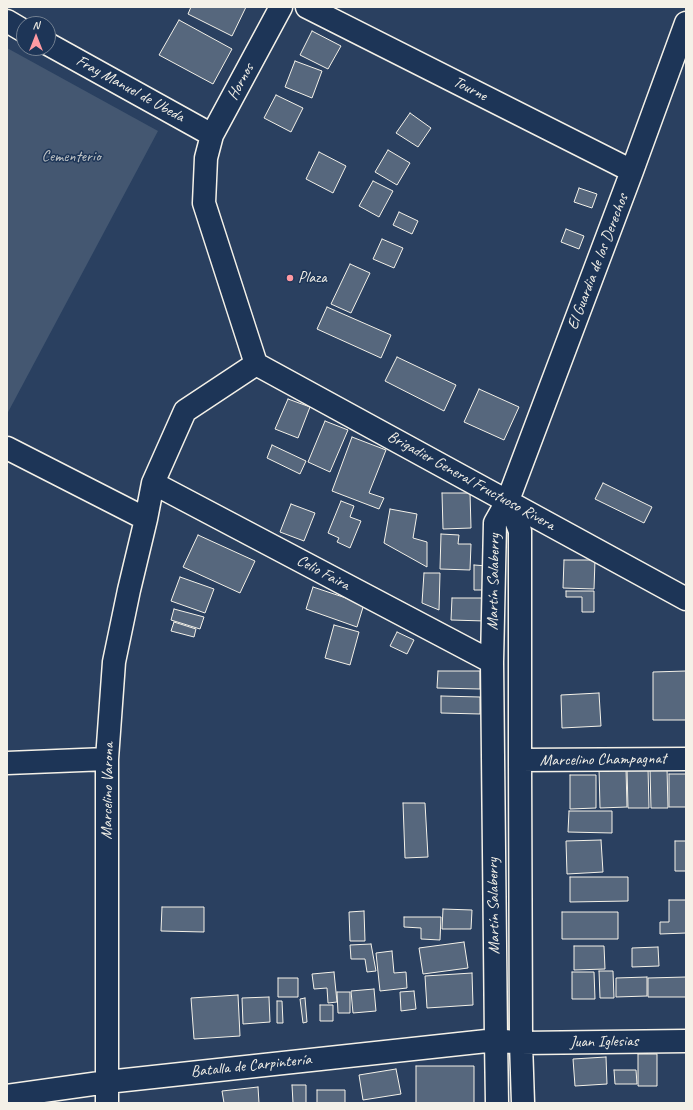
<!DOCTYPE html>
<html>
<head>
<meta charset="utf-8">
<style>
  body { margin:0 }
  #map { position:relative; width:693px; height:1110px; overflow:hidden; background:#2a4060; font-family:Caveat,sans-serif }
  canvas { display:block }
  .frame { position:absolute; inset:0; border:8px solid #f4f1e8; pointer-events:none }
  .north { position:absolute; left:16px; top:16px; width:40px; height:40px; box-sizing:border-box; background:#1d3557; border:1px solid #738091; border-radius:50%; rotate:0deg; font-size:11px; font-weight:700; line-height:16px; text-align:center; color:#f4f1e8 }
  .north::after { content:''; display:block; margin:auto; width:14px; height:18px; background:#ff9aa2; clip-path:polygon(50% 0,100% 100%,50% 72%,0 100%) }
</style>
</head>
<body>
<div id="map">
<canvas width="693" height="1110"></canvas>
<div class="frame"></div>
<div class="north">N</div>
</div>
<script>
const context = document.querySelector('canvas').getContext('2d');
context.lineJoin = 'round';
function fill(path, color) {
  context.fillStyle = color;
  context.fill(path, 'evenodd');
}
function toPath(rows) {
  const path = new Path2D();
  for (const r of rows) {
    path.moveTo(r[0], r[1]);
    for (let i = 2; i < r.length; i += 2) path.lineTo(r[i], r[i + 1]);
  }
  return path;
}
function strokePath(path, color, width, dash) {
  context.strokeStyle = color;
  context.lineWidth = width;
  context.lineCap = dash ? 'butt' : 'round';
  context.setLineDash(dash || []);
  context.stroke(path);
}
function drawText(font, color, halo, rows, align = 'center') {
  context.font = font + ' Caveat,sans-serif';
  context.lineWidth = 3;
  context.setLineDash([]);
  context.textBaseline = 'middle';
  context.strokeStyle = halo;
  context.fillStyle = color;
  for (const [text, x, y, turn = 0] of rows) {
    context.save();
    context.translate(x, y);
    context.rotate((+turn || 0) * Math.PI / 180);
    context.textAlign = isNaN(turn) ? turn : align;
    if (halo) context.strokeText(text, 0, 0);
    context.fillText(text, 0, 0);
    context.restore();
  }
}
fill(toPath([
  [7,48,158,131,7,414]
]), '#445771');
const building = toPath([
  [191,7,246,7,232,36,188,14,191,7],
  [179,20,232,49,213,84,159,55,179,20],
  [312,31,341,46,328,69,300,55,312,31],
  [295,61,322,71,312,98,285,87,295,61],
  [276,95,303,108,291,132,264,118,276,95],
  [410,113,431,128,418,147,396,133,410,113],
  [388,150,410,163,397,185,375,172,388,150],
  [319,152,346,166,333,193,306,179,319,152],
  [373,181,393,191,379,217,359,206,373,181],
  [579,188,597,194,592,208,574,202,579,188],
  [399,212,418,221,412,234,393,225,399,212],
  [566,229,584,236,579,249,561,242,566,229],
  [382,239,403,248,394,268,373,259,382,239],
  [350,264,370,273,351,313,331,304,350,264],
  [327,307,391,335,381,358,317,329,327,307],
  [397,357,456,385,444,411,385,381,397,357],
  [479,389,519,407,504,440,464,422,479,389],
  [288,399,310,407,298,438,275,429,288,399],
  [325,421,348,430,330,472,308,462,325,421],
  [352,437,386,450,369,493,384,498,379,509,332,491,352,437],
  [272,445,306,461,300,474,267,458,272,445],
  [603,483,652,507,644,523,595,499,603,483],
  [442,493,470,493,471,528,443,529,442,493],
  [341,501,354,506,350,517,361,521,350,548,337,542,339,538,328,533,341,501],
  [291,504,315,513,304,541,280,532,291,504],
  [390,509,417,514,413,538,427,542,427,567,384,543,390,509],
  [441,534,459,535,458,544,471,544,470,570,440,569,441,534],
  [198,535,255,561,240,593,183,567,198,535],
  [564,560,595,560,594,589,563,588,564,560],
  [474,565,488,566,488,590,474,590,474,565],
  [424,573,440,573,439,610,422,603,424,573],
  [180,577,214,589,205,613,171,601,180,577],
  [313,587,364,604,357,627,306,609,313,587],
  [566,591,594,591,594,612,582,612,582,597,566,597,566,591],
  [452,598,485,598,485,621,451,620,452,598],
  [174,609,204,617,200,629,171,620,174,609],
  [174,622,196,629,194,637,171,631,174,622],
  [334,625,359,632,350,665,325,658,334,625],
  [397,632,414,640,407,654,390,646,397,632],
  [438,671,480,671,480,689,437,688,438,671],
  [686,671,686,720,653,720,653,672,686,671],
  [599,693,601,726,562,728,561,695,599,693],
  [441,696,480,697,480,714,441,713,441,696],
  [627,768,648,768,649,808,628,808,627,768],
  [650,768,667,768,668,808,651,808,650,768],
  [599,769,626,769,627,807,600,808,599,769],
  [669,774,686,774,686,807,669,807,669,774],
  [570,775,596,775,596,808,570,809,570,775],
  [403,803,425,803,428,857,405,858,403,803],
  [569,811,612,811,612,833,568,832,569,811],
  [601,840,603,872,567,874,566,841,601,840],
  [675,841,686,841,686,871,675,871,675,841],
  [570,877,628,877,628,901,570,902,570,877],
  [669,900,686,900,686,933,660,934,660,922,669,922,669,900],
  [162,907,204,907,204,932,161,931,162,907],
  [443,909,472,910,471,929,442,929,443,909],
  [364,911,365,941,350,941,349,912,364,911],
  [562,912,618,912,618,939,562,939,562,912],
  [404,917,441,917,440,940,421,939,421,928,404,927,404,917],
  [464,942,468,968,423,974,419,948,464,942],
  [371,944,376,971,367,972,365,959,351,959,350,945,371,944],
  [574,946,604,946,605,969,574,970,574,946],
  [658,947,659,966,632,967,632,948,658,947],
  [392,951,394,973,406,972,407,988,380,991,376,953,392,951],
  [599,971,613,971,614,998,600,998,599,971],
  [334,972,337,1002,328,1003,327,988,314,989,312,974,334,972],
  [572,972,594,972,595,999,572,999,572,972],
  [472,973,473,1005,427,1008,425,976,472,973],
  [647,977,647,996,616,997,616,978,647,977],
  [686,977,686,997,648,997,648,978,686,977],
  [278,978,298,978,298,997,278,997,278,978],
  [374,989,376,1011,353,1013,351,991,374,989],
  [414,991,416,1009,401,1011,400,992,414,991],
  [337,992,350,992,350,1013,338,1013,337,992],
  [238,995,240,1036,194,1039,191,998,238,995],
  [269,997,270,1022,243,1024,242,998,269,997],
  [305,998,307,1022,303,1023,300,999,305,998],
  [277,1001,282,1001,283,1023,277,1023,277,1001],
  [320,1005,333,1005,333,1021,320,1021,320,1005],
  [638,1054,657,1054,657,1086,638,1086,638,1054],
  [606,1057,607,1084,575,1086,573,1059,606,1057],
  [416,1066,474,1066,474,1103,416,1103,416,1066],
  [396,1069,401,1094,363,1100,359,1075,396,1069],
  [614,1070,636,1070,637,1084,615,1084,614,1070],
  [292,1085,306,1085,306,1103,293,1103,292,1085],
  [258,1087,259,1103,224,1103,222,1091,258,1087],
  [317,1090,345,1090,345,1103,317,1103,317,1090]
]);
fill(building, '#56677d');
strokePath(building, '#f4f1e8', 1);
const minor = toPath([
  [307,7,632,171],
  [7,21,24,31],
  [48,44,212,135],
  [256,364,686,599],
  [7,448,146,519],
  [153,483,492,662],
  [508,500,520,531,520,760,521,1043,523,1103],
  [520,760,686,759],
  [7,763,107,759],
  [7,1096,107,1082,496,1040,521,1043,686,1041],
  [107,1103,107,759,114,662,129,590,146,519,153,483,185,411,256,364,204,203,206,158,212,135,281,7],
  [497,1103,496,1040,492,662,495,523,508,500,632,171,686,23]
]);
strokePath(minor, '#f4f1e8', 25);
strokePath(minor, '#1d3557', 22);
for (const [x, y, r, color] of [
  [290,278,4,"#ff9aa2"]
]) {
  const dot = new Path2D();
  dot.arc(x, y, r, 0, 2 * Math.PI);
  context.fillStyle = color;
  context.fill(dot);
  strokePath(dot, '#1d3557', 1.5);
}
drawText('16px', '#f4f1e8', '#1d3557', [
  ["Hornos",241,82,-62],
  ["Fray Manuel de Ubeda",130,89,29],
  ["Tourne",470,89,27],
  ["El Guardia de los Derechos",598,262,-69],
  ["Brigadier General Fructuoso Rivera",471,481,29],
  ["Celio Faira",323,573,28],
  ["Martín Salaberry",494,582,-89],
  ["Marcelino Champagnat",603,760,-1],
  ["Marcelino Varona",108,791,-89],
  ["Martín Salaberry",494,906,-91],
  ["Juan Iglesias",604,1042,-1],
  ["Batalla de Carpintería",251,1066,-6]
]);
drawText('16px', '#bfc3c4', '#1d3557', [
  ["Cementerio",71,157]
]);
drawText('16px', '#f4f1e8', '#1d3557', [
  ["Plaza",298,278]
], 'left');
</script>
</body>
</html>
